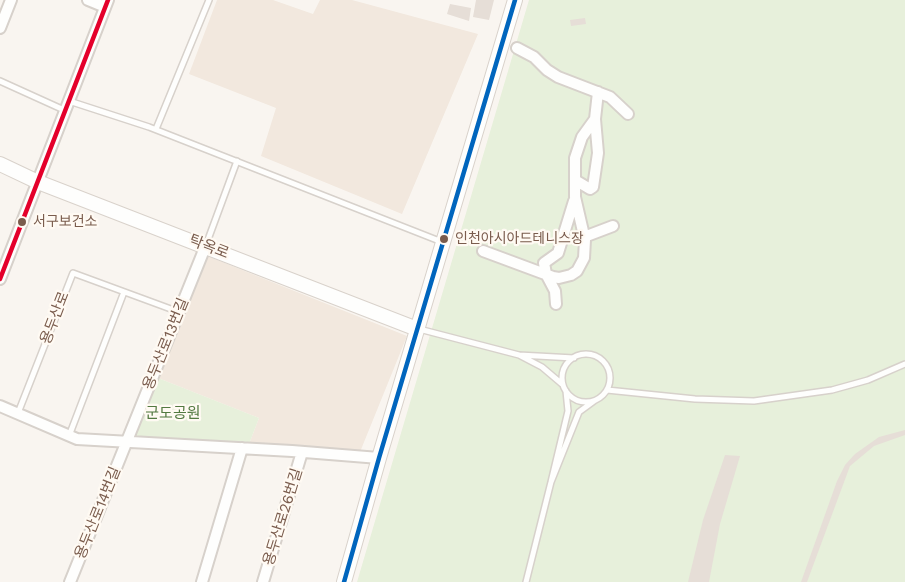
<!DOCTYPE html>
<html>
<head>
<meta charset="utf-8">
<style>
  body { margin:0 }
  canvas { display:block; background:#f9f5f0 }
</style>
</head>
<body>
<canvas width="905" height="582"></canvas>
<script>
const context = document.querySelector('canvas').getContext('2d');
context.lineJoin = 'round';
function fill(path, color) {
  context.fillStyle = color;
  context.fill(path, 'evenodd');
}
function toPath(rows) {
  const path = new Path2D();
  for (const r of rows) {
    if (r.length === 3) {
      path.moveTo(r[0] + r[2], r[1]);
      path.arc(r[0], r[1], r[2], 0, 2 * Math.PI);
      continue;
    }
    path.moveTo(r[0], r[1]);
    for (let i = 2; i < r.length; i += 2) path.lineTo(r[i], r[i + 1]);
  }
  return path;
}
function strokePath(path, color, width, dash) {
  context.strokeStyle = color;
  context.lineWidth = width;
  context.lineCap = dash ? 'butt' : 'round';
  context.setLineDash(dash || []);
  context.stroke(path);
}
function drawText(font, color, halo, rows, align = 'center') {
  context.font = font + ' "Work Sans","Noto Sans KR",sans-serif';
  context.lineWidth = 4.5;
  context.setLineDash([]);
  context.textBaseline = 'middle';
  context.strokeStyle = halo;
  context.fillStyle = color;
  for (const [text, x, y, turn = 0] of rows) {
    context.save();
    context.translate(x, y);
    context.rotate((+turn || 0) * Math.PI / 180);
    context.textAlign = isNaN(turn) ? turn : align;
    if (halo) context.strokeText(text, 0, 0);
    context.fillText(text, 0, 0);
    context.restore();
  }
}
fill(toPath([
  [217,0,273,0,313,14,320,0,352,0,478,34,402,214,261,156,276,108,189,74],
  [207,256,407,336,360,452,249,444,259,418,158,378]
]), '#f2e8de');
fill(toPath([
  [529,0,905,0,905,582,357,582],
  [158,378,259,418,249,444,151,441,135,435]
]), '#e7f0db');
fill(toPath([
  [476,0,494,0,489,20,473,17],
  [450,4,471,8,469,21,447,14],
  [585,18,586,24,571,26,570,20],
  [905,430,905,435,874,446,850,466,807,582,801,582,837,481,845,465,855,454,879,437],
  [725,455,740,456,720,524,709,582,688,582,703,520]
]), '#e6ded7');
const lane = toPath([
  [0,81,64,110],
  [69,101,149,127,442,242],
  [156,129,209,0],
  [206,245,237,161],
  [419,329,519,355],
  [586,378,24],
  [562,384,542,367,519,355,574,358],
  [607,390,695,399,754,401,832,390,868,380,905,364],
  [566,391,568,411,551,482,579,412,594,401],
  [18,413,73,273,179,312],
  [69,436,124,292],
  [526,582,551,482]
]);
const street = toPath([
  [88,0,105,7],
  [0,28,11,0],
  [517,48,534,57,547,70,558,77,610,97,628,114],
  [575,180,590,189,593,187,598,153,595,119,598,92],
  [584,237,613,226],
  [483,251,553,277,559,278,571,275,577,271,584,258,585,240,575,197,575,158,582,137,595,119],
  [0,279,108,0],
  [556,304,555,291,546,274,544,263,558,253,574,201],
  [0,406,77,439,292,451,379,458],
  [70,582,206,245],
  [202,582,242,448],
  [263,582,302,452]
]);
const secondary = toPath([
  [0,164,38,182,417,329],
  [344,582,379,458,515,0]
]);
strokePath(lane, '#d7d1cb', 8);
strokePath(street, '#d7d1cb', 14);
strokePath(secondary, '#d9d2cb', 16);
strokePath(lane, '#fefefd', 5);
strokePath(street, '#fefefd', 10);
strokePath(secondary, '#fefefd', 14);
strokePath(toPath([
  [344,582,379,458,515,0]
]), '#0065bd', 4.5);
strokePath(toPath([
  [0,279,108,0]
]), '#e4002b', 4.5);
for (const [x, y, r, color] of [
  [22,222,5,"#7a5c4d"],
  [444,239,5,"#7a5c4d"]
]) {
  const dot = new Path2D();
  dot.arc(x, y, r, 0, 2 * Math.PI);
  context.fillStyle = color;
  context.fill(dot);
  strokePath(dot, '#fffaf3', 2);
}
drawText('14px', '#7a5c4d', '#fffaf3', [
  ["서구보건소",33,222],
  ["인천아시아드테니스장",455,239]
], 'left');
drawText('15px', '#7a5c4d', '#fffaf3', [
  ["탁옥로",209,247,21],
  ["용두산로",55,318,-69],
  ["용두산로13번길",166,344,-68],
  ["용두산로14번길",98,513,-68],
  ["용두산로26번길",283,517,-73]
]);
drawText('15px', '#537a41', '#fffaf3', [
  ["군도공원",173,414]
]);
</script>
</body>
</html>
